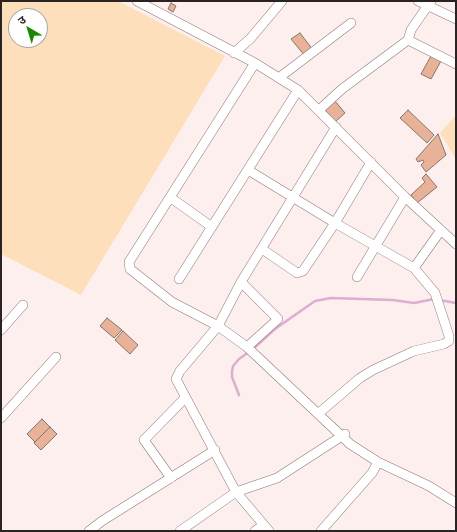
<!DOCTYPE html>
<html>
<head>
<meta charset="utf-8">
<style>
  body { margin:0 }
  #map { position:relative; width:457px; height:532px; overflow:hidden; background:#fcefee; font-family:Literata,"Noto Sans Devanagari",serif }
  canvas { display:block }
  .frame { position:absolute; inset:0; border:2px solid #2b2322; pointer-events:none }
  .north { position:absolute; left:8px; top:8px; width:40px; height:40px; box-sizing:border-box; background:#fff; border:1px solid #aaa7a7; border-radius:50%; rotate:322deg; font-size:11px; font-weight:700; line-height:16px; text-align:center; color:#2b2322 }
  .north::after { content:''; display:block; margin:auto; width:14px; height:18px; background:#1b8801; clip-path:polygon(50% 0,100% 100%,50% 72%,0 100%) }
</style>
</head>
<body>
<div id="map">
<canvas width="457" height="532"></canvas>
<div class="frame"></div>
<div class="north">उ</div>
</div>
<script>
const context = document.querySelector('canvas').getContext('2d');
context.lineJoin = 'round';
function fill(path, color) {
  context.fillStyle = color;
  context.fill(path, 'evenodd');
}
function toPath(rows) {
  const path = new Path2D();
  for (const r of rows) {
    path.moveTo(r[0], r[1]);
    for (let i = 2; i < r.length; i += 2) path.lineTo(r[i], r[i + 1]);
  }
  return path;
}
function strokePath(path, color, width, dash) {
  context.strokeStyle = color;
  context.lineWidth = width;
  context.lineCap = dash ? 'butt' : 'round';
  context.setLineDash(dash || []);
  context.stroke(path);
}
fill(toPath([
  [1,1,118,1,225,56,81,295,1,254],
  [16,16,40,16,40,40,16,40],
  [456,115,456,159,440,133]
]), '#fedfbc');
strokePath(toPath([
  [439,300,456,303],
  [253,349,275,329,315,301,331,298,393,300,414,303,434,299],
  [239,395,232,377,232,372,233,366,239,359,249,352]
]), '#deaed1', 2.5);
const building = toPath([
  [171,3,176,6,173,12,168,9,171,3],
  [300,33,313,50,305,56,291,39,300,33],
  [431,56,441,61,431,79,421,74,431,56],
  [335,101,345,113,335,122,325,110,335,101],
  [408,110,434,135,427,143,400,118,408,110],
  [438,134,446,155,426,172,421,165,424,162,423,160,418,162,416,159,438,134],
  [426,174,437,187,417,203,411,195,425,182,422,178,426,174],
  [107,318,122,330,114,338,100,326,107,318],
  [123,331,138,345,130,354,115,340,123,331],
  [42,419,50,427,35,442,27,434,42,419],
  [50,427,57,434,41,450,34,443,50,427]
]);
fill(building, '#e7b298');
strokePath(building, '#86756d', 1);
const street = toPath([
  [137,1,255,63,298,90,405,197,456,244],
  [418,1,456,19],
  [408,40,456,64],
  [234,53,250,39,282,1],
  [255,63,129,262,130,269,172,302,218,326,247,347,350,444,378,462,429,486,456,503],
  [280,77,351,23],
  [319,110,342,89,408,40,411,30,431,1],
  [248,170,335,223,414,268,435,293,449,336,449,341,444,344,414,351,373,370,360,378,319,413],
  [171,198,212,227],
  [262,249,297,273,303,271,335,223,371,162],
  [414,268,441,230],
  [357,277,405,197],
  [179,279,298,90],
  [241,282,278,319,247,347],
  [1,330,23,305],
  [1,418,56,357],
  [171,478,144,440,185,398],
  [89,531,102,521,215,450],
  [180,531,236,492,277,478,345,434],
  [255,531,263,525],
  [269,531,236,492,176,379,180,371,218,326,241,282,336,127],
  [321,531,372,473,378,462]
]);
strokePath(street, '#8c7877', 10);
strokePath(street, '#fff', 9);
</script>
</body>
</html>
